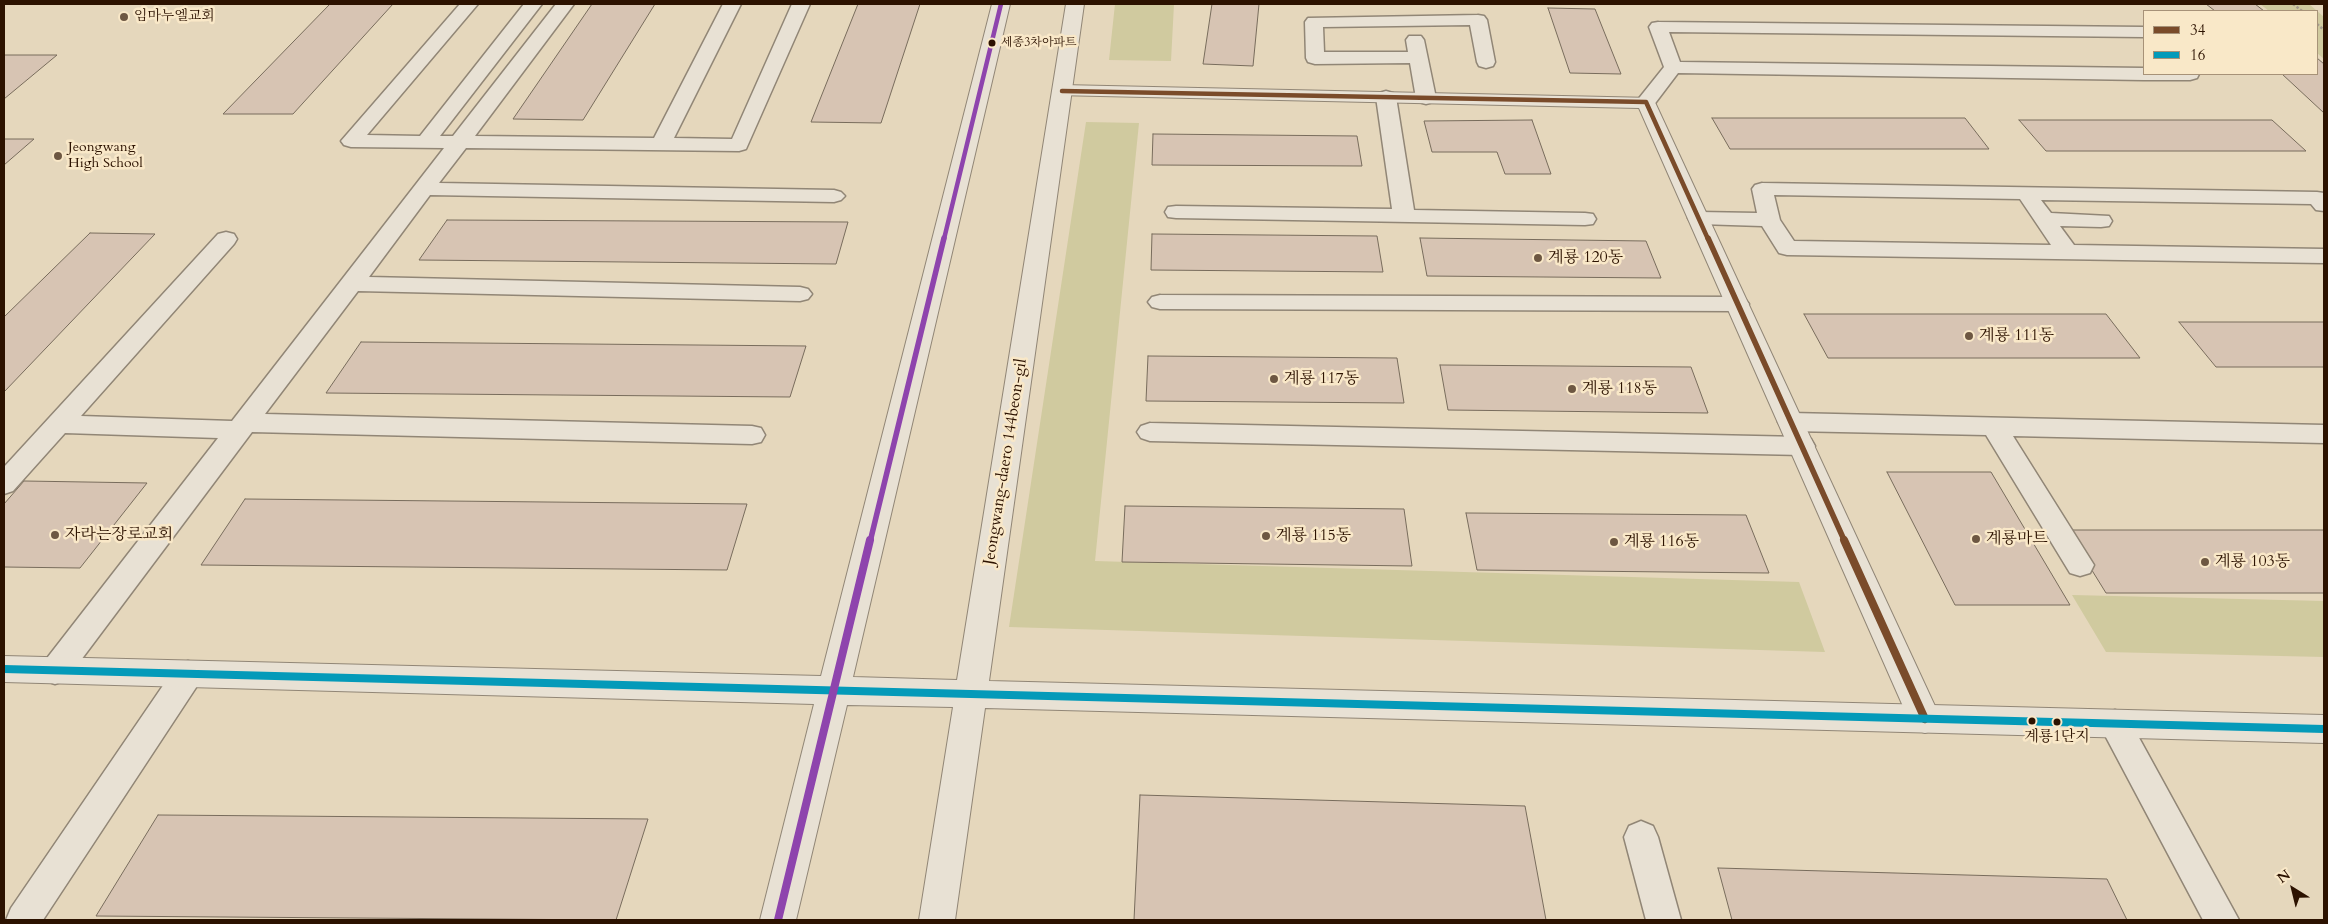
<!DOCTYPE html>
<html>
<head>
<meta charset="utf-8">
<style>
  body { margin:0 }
  #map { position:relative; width:2328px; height:924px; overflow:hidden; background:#e5d7bc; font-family:Cardo,serif }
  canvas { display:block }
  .frame { position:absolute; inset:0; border:5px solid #2c1200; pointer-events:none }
  .legend { position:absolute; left:2143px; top:10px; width:175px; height:65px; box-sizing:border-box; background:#f9e8c8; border:1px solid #a79278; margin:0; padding:6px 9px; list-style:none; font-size:15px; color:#2c1200 }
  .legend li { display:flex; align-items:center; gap:10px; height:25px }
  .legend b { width:25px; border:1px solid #a79278 }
  .north { position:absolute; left:2268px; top:864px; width:50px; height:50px; -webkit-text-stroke:4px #f9e8c8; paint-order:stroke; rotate:324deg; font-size:14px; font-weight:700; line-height:20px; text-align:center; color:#2c1200 }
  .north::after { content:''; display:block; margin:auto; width:18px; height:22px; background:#2c1200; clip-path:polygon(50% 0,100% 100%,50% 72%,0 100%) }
</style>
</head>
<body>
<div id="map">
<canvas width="2328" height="924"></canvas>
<div class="frame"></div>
<ul class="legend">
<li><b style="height:6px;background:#7a4b2a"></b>34</li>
<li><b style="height:6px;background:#049ab9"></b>16</li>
</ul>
<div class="north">N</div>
</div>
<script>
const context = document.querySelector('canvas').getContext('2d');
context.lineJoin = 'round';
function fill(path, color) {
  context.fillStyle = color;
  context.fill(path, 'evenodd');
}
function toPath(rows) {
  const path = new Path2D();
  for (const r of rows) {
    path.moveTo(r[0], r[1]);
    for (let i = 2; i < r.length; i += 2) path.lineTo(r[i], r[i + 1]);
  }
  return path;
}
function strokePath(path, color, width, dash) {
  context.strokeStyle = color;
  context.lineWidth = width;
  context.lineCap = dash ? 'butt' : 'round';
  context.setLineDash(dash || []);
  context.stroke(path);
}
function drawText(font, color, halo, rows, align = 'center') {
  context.font = font + ' Cardo,"Noto Serif KR",serif';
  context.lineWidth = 5;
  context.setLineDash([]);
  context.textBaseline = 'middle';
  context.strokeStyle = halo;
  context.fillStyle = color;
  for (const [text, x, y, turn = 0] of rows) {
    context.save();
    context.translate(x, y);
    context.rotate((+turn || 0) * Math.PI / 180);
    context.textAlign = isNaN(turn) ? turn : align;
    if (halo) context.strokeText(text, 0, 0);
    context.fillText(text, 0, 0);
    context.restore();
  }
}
fill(toPath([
  [1115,4,1174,4,1171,61,1109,60],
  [2260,4,2309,4,2324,17,2324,59,2317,53,2317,11,2269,11],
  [1086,122,1139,123,1095,561,1799,582,1825,652,1009,627],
  [2072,595,2324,601,2324,657,2106,652]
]), '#d0ca9f');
const building = toPath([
  [330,4,393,4,293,114,223,114,330,4],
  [592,4,655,4,583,120,513,119,592,4],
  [858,4,920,4,881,123,811,122,858,4],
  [1212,4,1259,4,1253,66,1203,64,1212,4],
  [2206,4,2255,4,2264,11,2215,11,2206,4],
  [1548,8,1595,9,1621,74,1570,73,1548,8],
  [4,55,57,55,4,99,4,55],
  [2317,58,2324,64,2324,113,2282,74,2317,74,2317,58],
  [1712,118,1965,118,1989,149,1730,149,1712,118],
  [1532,120,1551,174,1505,174,1497,152,1432,152,1424,121,1532,120],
  [2019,120,2272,120,2306,151,2046,151,2019,120],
  [1153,134,1357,136,1362,166,1152,165,1153,134],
  [4,139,34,139,4,165,4,139],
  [447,220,848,222,836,264,419,260,447,220],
  [90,233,155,234,4,392,4,317,90,233],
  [1152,234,1377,236,1383,272,1151,270,1152,234],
  [1420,238,1646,241,1661,278,1427,276,1420,238],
  [1804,314,2106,314,2140,358,1828,358,1804,314],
  [2179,322,2324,322,2324,367,2216,367,2179,322],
  [361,342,806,346,790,397,326,393,361,342],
  [1148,356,1397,358,1404,403,1146,401,1148,356],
  [1440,365,1691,367,1708,413,1448,410,1440,365],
  [1887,472,1991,472,2070,605,1955,605,1887,472],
  [24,481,147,483,80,568,4,567,4,504,24,481],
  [245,499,747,504,727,570,201,565,245,499],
  [1125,506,1404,509,1412,566,1122,562,1125,506],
  [1466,513,1746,515,1769,573,1477,570,1466,513],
  [2067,530,2324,530,2324,593,2106,593,2067,530],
  [1140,795,1525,806,1546,920,1134,920,1140,795],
  [158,815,648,819,616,920,96,916,158,815],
  [1718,868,2107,879,2127,920,1732,920,1718,868]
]);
fill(building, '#d7c4b3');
strokePath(building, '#786c5c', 1);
const service = toPath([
  [460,4,478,4,367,135,420,136,524,4,542,4,440,136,453,136,556,4,574,4,475,136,654,138,723,4,741,4,674,138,732,139,792,4,810,4,746,149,739,151,466,148,439,183,834,190,841,192,845,196,841,200,834,202,430,195,369,277,800,287,808,289,812,294,808,299,800,301,358,291,265,414,752,426,761,428,765,435,761,442,752,444,252,432,66,680,55,684,44,680,40,671,44,662,218,438,65,433,13,491,4,494,4,467,218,234,226,232,234,234,237,239,234,244,81,416,232,421,444,148,351,147,344,145,341,141,460,4],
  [1478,15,1484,16,1487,20,1495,62,1493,66,1486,68,1479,66,1477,62,1470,25,1323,27,1324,52,1408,52,1406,40,1409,36,1421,36,1424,40,1436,98,1433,102,1426,104,1419,102,1416,98,1410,63,1315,64,1308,62,1306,58,1305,22,1308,18,1478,15],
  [1658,22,2144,27,2144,37,1669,32,1680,62,2144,68,2144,74,2199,74,2197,78,2190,80,2144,80,1678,73,1653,106,1646,108,1639,106,1636,102,1664,67,1649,27,1652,23,1658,22],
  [1386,91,1393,93,1396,97,1414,210,1585,213,1593,214,1596,219,1593,224,1585,225,1176,218,1168,217,1165,212,1168,207,1176,206,1392,209,1376,97,1379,93,1386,91],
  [1762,183,2317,192,2324,193,2324,211,2316,210,2311,204,2041,200,2051,213,2109,216,2112,221,2109,226,2101,227,2060,226,2074,245,2324,249,2324,263,1787,255,1779,253,1762,226,1699,224,1691,223,1688,218,1691,213,1699,212,1757,213,1752,189,1755,185,1762,183],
  [1774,195,2020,199,2051,245,1794,241,1780,220,1774,195],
  [1160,295,1737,297,1745,299,1749,304,1745,309,1737,311,1160,309,1152,307,1148,302,1152,297,1160,295],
  [1791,413,2324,425,2324,443,2013,436,2094,565,2090,573,2080,576,2070,573,1986,435,1791,431,1782,428,1778,422,1782,416,1791,413],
  [1150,423,1802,437,1811,439,1815,446,1811,453,1802,455,1150,441,1141,438,1137,432,1141,426,1150,423],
  [188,661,199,665,203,674,199,683,43,920,6,920,11,908,177,665,188,661],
  [2115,710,2126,714,2239,920,2203,920,2099,724,2104,714,2115,710],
  [1641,821,1653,826,1658,837,1681,920,1646,920,1624,837,1629,826,1641,821]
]);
const minor = toPath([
  [1062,85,1653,98,1941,719,1937,729,1925,733,1913,729,1639,108,1055,95,1052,91,1055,87,1062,85]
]);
const tertiary = toPath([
  [992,4,1010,4,853,677,957,680,1066,4,1084,4,989,681,2324,715,2324,743,985,708,955,920,919,920,953,707,847,705,796,920,760,920,814,704,4,682,4,656,821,676,992,4]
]);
strokePath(service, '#918676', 3);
strokePath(minor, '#918676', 2);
strokePath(tertiary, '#918676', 2);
strokePath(toPath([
  [2293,4,2302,11],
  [2317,24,2324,30]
]), '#a49b8f', 2.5, [2.5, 2]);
fill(service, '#e8e1d4');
fill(minor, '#e8e1d4');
fill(tertiary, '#e8e1d4');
strokePath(toPath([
  [1062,91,1646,102,1708,239]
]), '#7a4b2a', 4.5);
strokePath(toPath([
  [1708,238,1845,542]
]), '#7a4b2a', 5.5);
strokePath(toPath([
  [1844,540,1925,719]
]), '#7a4b2a', 8);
strokePath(toPath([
  [4,669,2324,729]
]), '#049ab9', 8);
strokePath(toPath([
  [944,239,1001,4]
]), '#8e44ad', 4.5);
strokePath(toPath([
  [870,542,944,238]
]), '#8e44ad', 5.5);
strokePath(toPath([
  [778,920,870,540]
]), '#8e44ad', 8);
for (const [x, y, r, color] of [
  [124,17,5,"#6d5742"],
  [992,43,4.5,"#2c1200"],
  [58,156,5,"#6d5742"],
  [1538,258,5,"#6d5742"],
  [1969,336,5,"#6d5742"],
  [1274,379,5,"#6d5742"],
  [1572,389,5,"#6d5742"],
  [55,535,5,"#6d5742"],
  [1266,536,5,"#6d5742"],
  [1976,539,5,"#6d5742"],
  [1614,542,5,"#6d5742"],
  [2205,562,5,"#6d5742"],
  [2032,721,4.5,"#2c1200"],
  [2057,722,4.5,"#2c1200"]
]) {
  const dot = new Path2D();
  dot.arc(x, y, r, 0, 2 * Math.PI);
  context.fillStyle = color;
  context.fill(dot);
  strokePath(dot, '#f9e8c8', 2);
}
drawText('12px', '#2c1200', '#f9e8c8', [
  ["세종3차아파트",1001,43]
], 'left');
drawText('14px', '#2c1200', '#f9e8c8', [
  ["임마누엘교회",134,17],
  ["Jeongwang",68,148],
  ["High School",68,164]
], 'left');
drawText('15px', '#2c1200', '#f9e8c8', [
  ["계룡1단지",2057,738]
]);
drawText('16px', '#2c1200', '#f9e8c8', [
  ["계룡 120동",1548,258],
  ["계룡 111동",1979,336],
  ["계룡 117동",1284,379],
  ["계룡 118동",1582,389],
  ["자라는장로교회",65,535],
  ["계룡 115동",1276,536],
  ["계룡마트",1986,539],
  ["계룡 116동",1624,542],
  ["계룡 103동",2215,562]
], 'left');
drawText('16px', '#2c1200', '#f9e8c8', [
  ["Jeongwang-daero 144beon-gil",1006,462,-81]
]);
</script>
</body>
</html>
